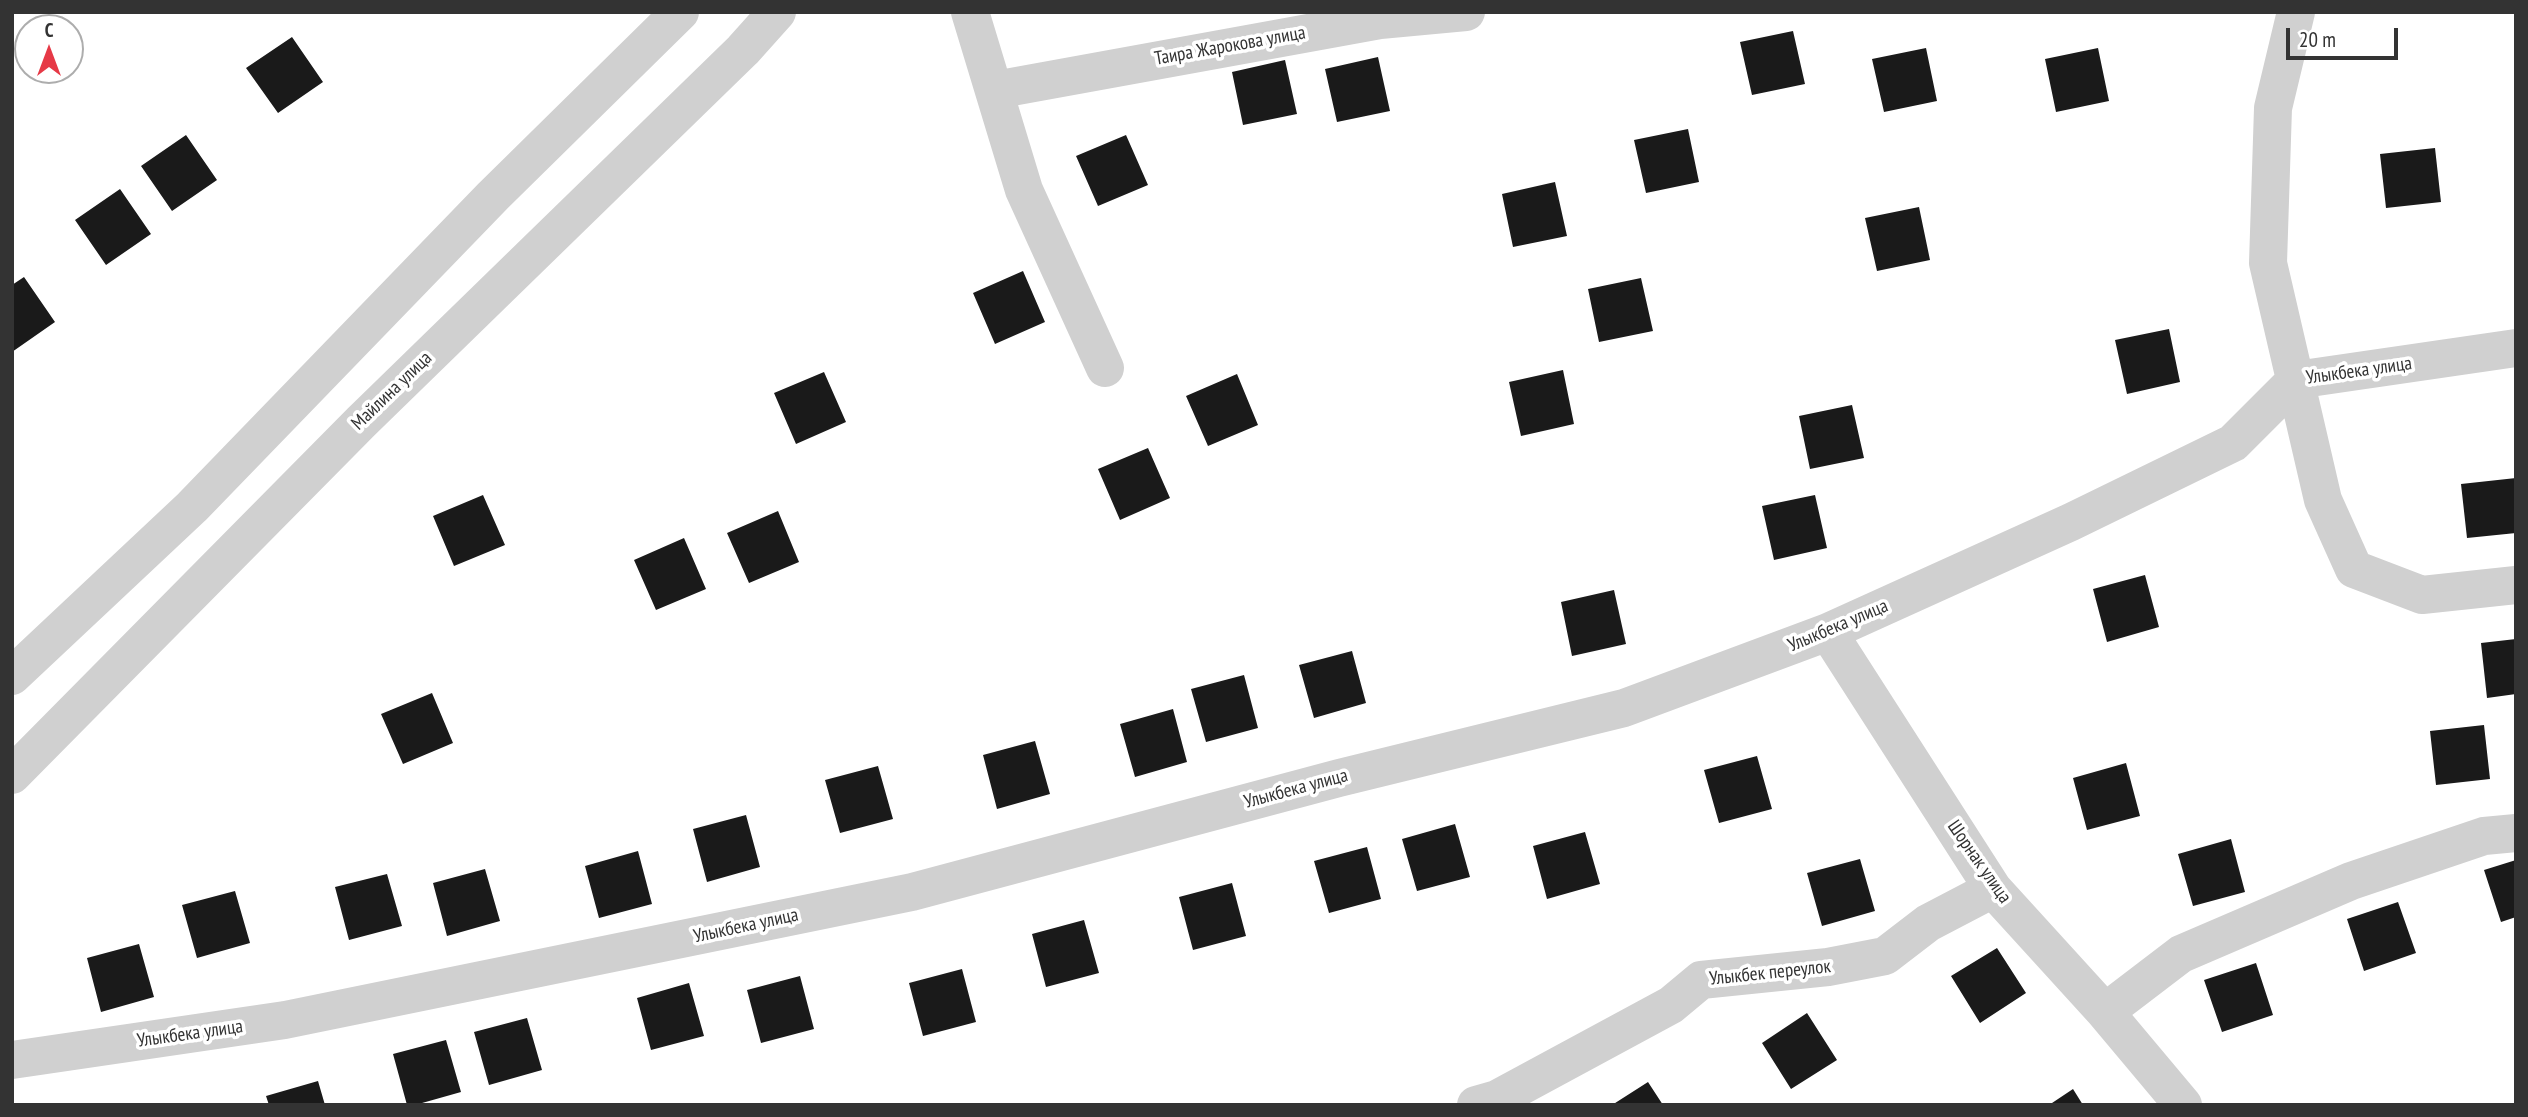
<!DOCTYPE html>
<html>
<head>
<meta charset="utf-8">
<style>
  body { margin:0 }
  #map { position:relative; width:2528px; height:1117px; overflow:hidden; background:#fff; font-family:"PT Sans Narrow",sans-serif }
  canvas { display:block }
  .frame { position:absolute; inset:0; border:14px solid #333; pointer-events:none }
  .north { position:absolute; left:14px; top:14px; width:70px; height:70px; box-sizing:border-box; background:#fff; border:2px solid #adadad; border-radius:50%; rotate:0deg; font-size:19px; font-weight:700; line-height:28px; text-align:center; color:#333 }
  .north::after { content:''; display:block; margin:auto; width:24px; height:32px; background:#e63946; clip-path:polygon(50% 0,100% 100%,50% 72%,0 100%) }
  .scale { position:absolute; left:2286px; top:28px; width:112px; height:32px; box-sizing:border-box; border:4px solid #333; border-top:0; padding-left:9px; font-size:21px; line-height:24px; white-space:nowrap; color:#333; -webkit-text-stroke:5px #fff; paint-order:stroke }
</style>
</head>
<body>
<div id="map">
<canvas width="2528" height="1117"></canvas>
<div class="frame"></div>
<div class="north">С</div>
<div class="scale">20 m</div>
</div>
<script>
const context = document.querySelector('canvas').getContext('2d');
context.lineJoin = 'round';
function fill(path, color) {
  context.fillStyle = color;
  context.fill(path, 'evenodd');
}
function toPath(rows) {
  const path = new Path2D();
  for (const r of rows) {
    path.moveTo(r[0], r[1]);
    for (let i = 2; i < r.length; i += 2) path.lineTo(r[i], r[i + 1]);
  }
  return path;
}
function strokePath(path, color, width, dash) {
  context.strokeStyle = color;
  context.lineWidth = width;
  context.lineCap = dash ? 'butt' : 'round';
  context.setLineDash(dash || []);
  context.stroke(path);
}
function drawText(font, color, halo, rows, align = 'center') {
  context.font = font + ' "PT Sans Narrow",sans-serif';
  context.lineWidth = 7;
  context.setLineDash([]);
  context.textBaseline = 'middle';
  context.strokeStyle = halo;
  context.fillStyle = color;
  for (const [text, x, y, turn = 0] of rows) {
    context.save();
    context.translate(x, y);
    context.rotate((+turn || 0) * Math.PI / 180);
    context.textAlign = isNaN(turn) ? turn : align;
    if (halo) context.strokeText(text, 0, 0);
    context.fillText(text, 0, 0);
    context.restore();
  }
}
fill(toPath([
  [1793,31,1805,84,1752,95,1740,42],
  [292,37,323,82,278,113,246,68],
  [1926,48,1937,101,1884,112,1872,59],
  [2098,48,2109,101,2056,112,2045,59],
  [1378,57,1390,111,1337,122,1325,69],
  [1285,60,1297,114,1243,125,1232,72],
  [1688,129,1699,182,1646,193,1634,140],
  [186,135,217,180,172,211,141,166],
  [1126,135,1148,185,1098,206,1076,156],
  [2435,148,2441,202,2386,208,2380,154],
  [1555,182,1567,236,1513,247,1502,194],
  [120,189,151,234,106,265,75,220],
  [1919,207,1930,260,1877,271,1865,218],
  [1023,271,1045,322,995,344,973,293],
  [24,277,55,322,12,352,12,285],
  [1641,278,1653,331,1599,342,1588,289],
  [2169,329,2180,382,2127,394,2115,340],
  [1563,370,1574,424,1521,436,1509,382],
  [824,372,846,422,796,444,774,393],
  [1237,374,1258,425,1208,446,1186,396],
  [1852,405,1864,458,1810,469,1799,416],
  [1148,448,1170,498,1120,520,1098,469],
  [2516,478,2516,533,2467,538,2461,484],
  [483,495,505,545,454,566,433,516],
  [1815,495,1827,548,1774,560,1762,506],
  [778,511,799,562,749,583,727,533],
  [684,538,706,589,656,610,634,560],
  [2145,575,2159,627,2107,642,2093,589],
  [1614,590,1626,644,1572,656,1561,602],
  [2516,639,2516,694,2487,698,2481,643],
  [1352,651,1366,703,1314,718,1299,665],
  [1244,675,1258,728,1206,742,1191,689],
  [432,693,453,743,403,764,381,714],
  [1173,709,1187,762,1135,777,1120,724],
  [2484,725,2490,779,2436,785,2430,731],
  [1035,741,1050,794,997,809,983,755],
  [1757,756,1772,809,1719,823,1704,770],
  [2126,763,2140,816,2087,830,2073,778],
  [878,766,893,819,840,833,825,780],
  [746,815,760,867,707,882,693,829],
  [1455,824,1470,877,1417,891,1402,839],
  [1585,832,1600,884,1547,899,1533,846],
  [2231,839,2245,892,2193,906,2178,854],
  [1367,847,1381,899,1329,913,1314,861],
  [638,851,652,904,599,918,585,866],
  [1860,859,1875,911,1822,926,1807,873],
  [2516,860,2516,917,2501,922,2484,870],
  [485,869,500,921,447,936,433,883],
  [387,874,402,926,349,940,335,887],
  [1232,883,1246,936,1193,950,1179,897],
  [235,891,250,943,197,958,182,905],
  [2398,902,2416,953,2364,971,2347,919],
  [1084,920,1099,973,1046,987,1032,934],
  [139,944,154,997,101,1012,87,958],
  [1997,948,2026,993,1980,1023,1951,976],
  [2256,963,2273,1015,2222,1032,2204,980],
  [962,969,976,1022,923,1036,909,983],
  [800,976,814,1029,761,1043,747,990],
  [689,983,704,1036,651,1050,637,998],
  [1807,1013,1837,1060,1791,1089,1762,1043],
  [527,1018,542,1070,489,1085,474,1032],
  [446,1040,461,1092,415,1105,407,1105,393,1054],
  [318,1081,325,1105,269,1105,266,1096],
  [1648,1082,1663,1105,1612,1105],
  [2073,1089,2083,1105,2049,1105]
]), '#1a1a1a');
strokePath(toPath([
  [970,12,1024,190,1105,368],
  [2296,12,2273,108,2268,263,2323,500,2354,569,2422,595,2516,585],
  [995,90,1380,20,1466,12],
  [1828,632,1993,889,2105,1012,2183,1105],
  [12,676,192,507,493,196,680,12],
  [12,775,361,422,743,50,777,12],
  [2105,1012,2181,954,2351,881,2484,836,2516,833],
  [12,1060,285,1020,912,892,1339,778,1624,708,1828,632,2071,522,2233,443,2296,380,2516,348],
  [1476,1105,1497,1099,1671,1005,1701,980,1828,967,1885,956,1928,923,1993,889]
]), '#d0d0d0', 38);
drawText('19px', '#333', '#fff', [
  ["Таира Жарокова улица",1230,46,-10],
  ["Улыкбека улица",2359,371,-8],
  ["Майлина улица",392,391,-44],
  ["Улыкбека улица",1838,626,-23],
  ["Улыкбека улица",1296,789,-15],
  ["Шорнак улица",1979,862,55],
  ["Улыкбека улица",746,926,-12],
  ["Улыкбек переулок",1770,973,-6],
  ["Улыкбека улица",190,1034,-8]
]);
</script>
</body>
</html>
